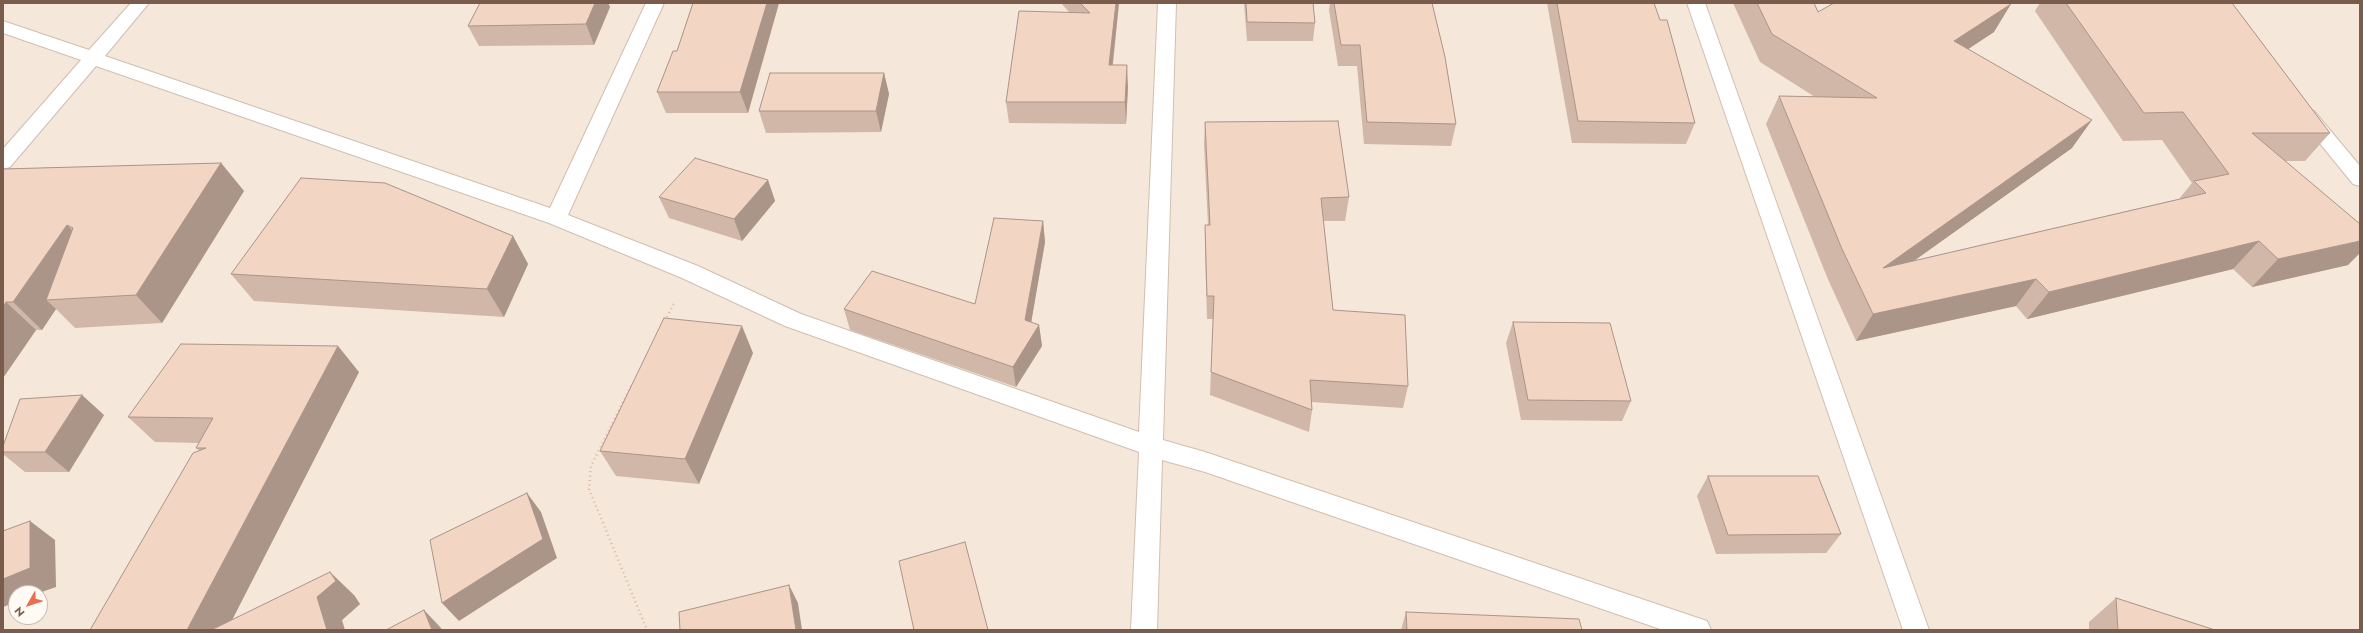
<!DOCTYPE html>
<html>
<head>
<meta charset="utf-8">
<style>
  body { margin:0 }
  #map { position:relative; width:2363px; height:633px; overflow:hidden; background:#fdf6ec; font-family:Jost,sans-serif }
  canvas { display:block }
  .frame { position:absolute; inset:0; border:4px solid #7a5c4d; pointer-events:none }
  .north { position:absolute; left:8px; top:585px; width:40px; height:40px; box-sizing:border-box; background:#fffaf3; border:1px solid #cabbb1; border-radius:50%; rotate:231deg; font-size:11px; font-weight:700; line-height:16px; text-align:center; color:#7a5c4d }
  .north::after { content:''; display:block; margin:auto; width:14px; height:18px; background:#e76f51; clip-path:polygon(50% 0,100% 100%,50% 72%,0 100%) }
</style>
</head>
<body>
<div id="map">
<canvas width="2363" height="633"></canvas>
<div class="frame"></div>
<div class="north">N</div>
</div>
<script>
const context = document.querySelector('canvas').getContext('2d');
context.lineJoin = 'round';
function fill(path, color) {
  context.fillStyle = color;
  context.fill(path, 'evenodd');
}
function toPath(rows) {
  const path = new Path2D();
  for (const r of rows) {
    path.moveTo(r[0], r[1]);
    for (let i = 2; i < r.length; i += 2) path.lineTo(r[i], r[i + 1]);
  }
  return path;
}
function strokePath(path, color, width, dash) {
  context.strokeStyle = color;
  context.lineWidth = width;
  context.lineCap = dash ? 'butt' : 'round';
  context.setLineDash(dash || []);
  context.stroke(path);
}
fill(toPath([
  [3,3,2360,3,2360,630,3,630],
  [16,593,40,593,40,617,16,617]
]), '#f5e8da');
const minor = toPath([
  [131,3,149,3,105,56,550,208,646,3,664,3,568,215,698,266,801,314,1139,432,1158,3,1176,3,1163,440,1205,452,1698,618,1707,621,1711,630,1663,630,1205,472,1162,460,1157,630,1131,630,1139,452,785,326,682,278,549,223,96,66,10,167,3,169,3,149,81,60,3,33,3,21,89,50,131,3],
  [1687,3,1705,3,1929,630,1903,630,1687,3],
  [2307,109,2314,111,2360,166,2360,186,2353,184,2300,119,2297,115,2300,111,2307,109]
]);
strokePath(minor, '#d1beb0', 2);
strokePath(toPath([
  [665,321,675,301],
  [631,386,591,466,589,489,647,630]
]), '#d9b8a5', 2.5, [1, 3.5]);
fill(minor, '#fff');
fill(toPath([
  [480,3,608,3,610,7,594,45,479,46,468,26],
  [693,3,779,3,748,113,666,113,657,92,677,51],
  [1061,3,1119,3,1113,65,1128,87,1126,124,1009,123,1006,102,1070,13],
  [1244,3,1313,3,1315,23,1313,41,1247,41],
  [1330,3,1432,3,1456,124,1451,146,1364,144,1357,66,1338,66,1329,10],
  [1547,3,1654,3,1695,123,1686,144,1572,143],
  [1733,3,1814,3,1818,12,1994,32,1968,49,2072,148,1914,261,2179,199,2192,183,2162,140,2123,141,2035,11,2040,3,2232,3,2330,133,2305,161,2285,161,2348,265,2252,287,2233,269,2027,319,2016,306,1856,341,1827,277,1766,124,1779,96,1815,97,1760,62],
  [884,73,889,94,881,132,766,133,759,111],
  [1205,122,1349,197,1345,221,1323,221,1333,310,1408,386,1403,408,1311,402,1312,410,1309,432,1210,395,1213,319,1207,319,1205,249,1205,225,1208,225,1204,145],
  [221,163,244,191,162,323,75,328,56,309,42,330,36,330,3,378,3,169],
  [768,180,775,201,742,241,669,218,659,197],
  [1043,221,1045,242,1031,322,1039,325,1042,346,1016,387,850,330,844,309,975,304],
  [513,236,528,264,504,317,254,301,231,274],
  [1513,322,1631,401,1622,421,1521,420,1506,343],
  [753,353,699,484,616,476,600,451],
  [359,372,232,619,354,595,360,604,342,620,90,630,199,450,196,448,199,443,155,442,128,417],
  [104,415,69,472,25,472,3,454,3,446],
  [1708,476,1841,534,1826,553,1716,554,1697,496],
  [2116,598,2215,630,2089,630,2089,622],
  [1406,612,1582,630,1401,630]
]), '#d1b7a8');
fill(toPath([
  [595,3,608,3,610,7,594,45,586,24],
  [767,3,779,3,748,113,740,92],
  [1116,3,1119,3,1110,87,1109,65],
  [2011,4,1994,32,1938,69,1954,41],
  [1127,65,1128,87,1126,124,1125,102],
  [884,73,889,94,881,132,876,111],
  [2092,120,2072,148,1866,295,1883,268],
  [221,163,244,191,162,323,136,295],
  [768,180,775,201,742,241,734,219],
  [1043,221,1045,242,1028,341,1025,320],
  [67,225,94,253,46,300,56,309,42,330,13,302],
  [513,236,528,264,504,317,487,289],
  [2259,241,2233,269,2027,319,2049,292],
  [2360,241,2360,253,2348,265,2252,287,2278,259],
  [2036,279,2016,306,1856,341,1873,314],
  [6,302,36,330,3,378,3,307],
  [1039,325,1042,346,1016,387,1013,367],
  [742,326,753,353,699,484,685,459],
  [338,346,359,372,227,630,187,630],
  [82,395,104,415,69,472,45,452],
  [527,493,541,512,557,558,459,621,442,603],
  [30,521,55,540,56,587,39,593,16,593,16,602,3,607,3,579],
  [330,572,354,595,360,604,342,620,345,630,327,630,317,597],
  [789,585,798,603,802,630,796,630],
  [424,610,441,628,442,630,432,630]
]), '#aa9588');
const building = toPath([
  [480,3,595,3,586,24,468,26,480,3],
  [693,3,767,3,740,92,657,92,673,51,677,51,693,3],
  [1080,3,1116,3,1109,65,1127,65,1125,102,1006,102,1019,11,1090,13,1080,3],
  [1246,3,1313,3,1315,23,1247,22,1246,3],
  [1334,3,1432,3,1445,57,1456,124,1367,122,1360,45,1341,45,1334,3],
  [1557,3,1654,3,1660,20,1667,20,1695,123,1578,121,1557,3],
  [1757,3,1814,3,1818,12,1834,3,2009,3,2011,4,1954,41,2092,120,1883,268,2206,193,2194,181,2229,174,2183,112,2144,113,2066,3,2232,3,2330,133,2252,133,2360,224,2360,241,2278,259,2259,241,2049,292,2036,279,1873,314,1842,249,1779,96,1877,98,1772,34,1757,3],
  [770,73,884,73,876,111,759,111,770,73],
  [1338,121,1349,197,1321,198,1333,310,1405,315,1408,386,1310,380,1312,410,1211,372,1214,296,1207,296,1205,225,1210,225,1205,122,1338,121],
  [695,158,768,180,734,219,659,197,695,158],
  [221,163,136,295,46,300,73,228,67,225,13,302,6,302,3,307,3,169,221,163],
  [301,178,385,183,513,236,487,289,231,274,301,178],
  [994,218,1043,221,1025,320,1039,325,1013,367,844,309,872,271,975,304,994,218],
  [664,318,742,326,685,459,600,451,664,318],
  [1513,322,1610,323,1631,401,1528,400,1513,322],
  [181,344,338,346,187,630,90,630,193,453,206,448,196,448,213,418,128,417,181,344],
  [82,395,45,452,3,452,3,446,20,399,82,395],
  [1708,476,1818,476,1841,534,1728,535,1708,476],
  [527,493,543,539,442,603,430,540,527,493],
  [30,521,30,568,3,579,3,531,30,521],
  [965,542,988,630,914,630,899,561,965,542],
  [330,572,336,581,317,597,327,630,211,630,330,572],
  [789,585,796,630,680,630,679,612,789,585],
  [2116,598,2215,630,2118,630,2116,598],
  [424,610,432,630,386,630,424,610],
  [1406,612,1579,619,1582,630,1407,630,1406,612]
]);
fill(building, '#f3d5c3');
strokePath(building, '#aa9588', 1);
</script>
</body>
</html>
